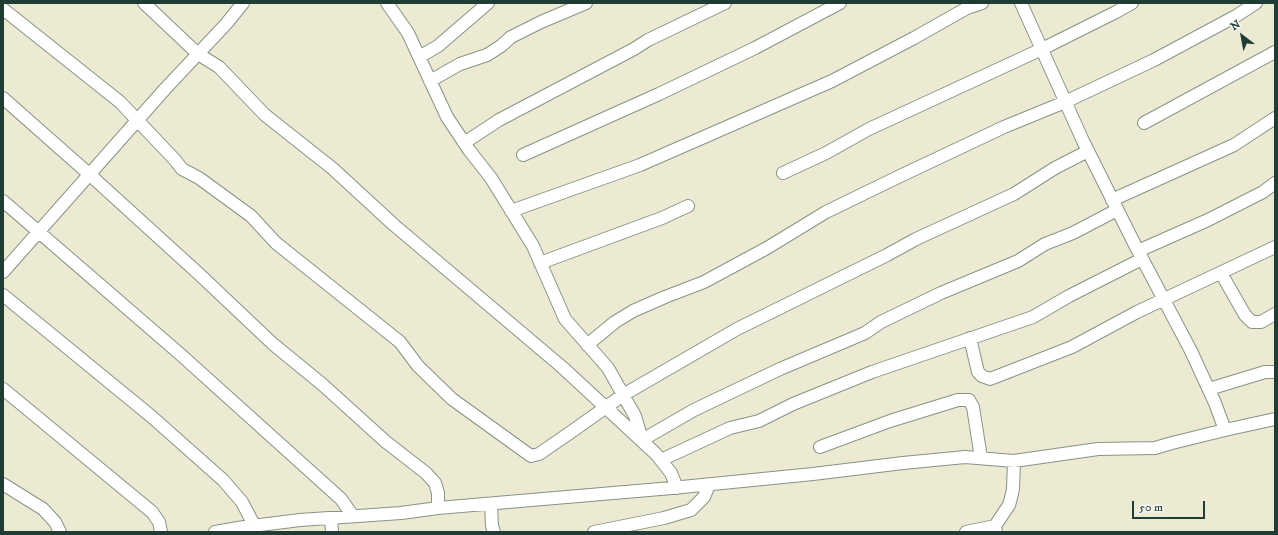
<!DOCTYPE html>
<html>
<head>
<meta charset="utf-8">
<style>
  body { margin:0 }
  #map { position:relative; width:1278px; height:535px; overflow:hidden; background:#edead4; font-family:"IM FELL DW Pica",serif }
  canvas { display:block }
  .frame { position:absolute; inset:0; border:4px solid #1f3d34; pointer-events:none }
  .north { position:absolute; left:1222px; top:16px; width:40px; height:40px; -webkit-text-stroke:3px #f6f6f2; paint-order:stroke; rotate:328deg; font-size:11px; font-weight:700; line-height:16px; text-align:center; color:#1f3d34 }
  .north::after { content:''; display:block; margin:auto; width:14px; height:18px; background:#1f3d34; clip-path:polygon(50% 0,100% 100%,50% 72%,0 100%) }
  .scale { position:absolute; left:1132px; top:501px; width:73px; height:18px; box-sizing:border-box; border:2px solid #1f3d34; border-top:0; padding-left:5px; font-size:12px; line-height:14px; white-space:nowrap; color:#1f3d34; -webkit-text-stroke:3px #f6f6f2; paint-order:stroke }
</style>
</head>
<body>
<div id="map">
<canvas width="1278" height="535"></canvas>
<div class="frame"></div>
<div class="north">N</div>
<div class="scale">50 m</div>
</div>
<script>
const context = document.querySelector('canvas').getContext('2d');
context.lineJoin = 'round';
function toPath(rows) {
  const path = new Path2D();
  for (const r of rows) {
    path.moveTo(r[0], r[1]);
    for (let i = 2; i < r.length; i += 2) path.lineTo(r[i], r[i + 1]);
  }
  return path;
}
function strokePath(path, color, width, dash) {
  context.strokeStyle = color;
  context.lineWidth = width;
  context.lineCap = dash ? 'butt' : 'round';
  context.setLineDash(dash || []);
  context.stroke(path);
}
const street = toPath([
  [144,3,198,54,219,67,265,115,332,168,394,225,562,367,656,454,671,473,677,488],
  [387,3,408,33,447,117,469,150,491,178,533,246,565,319,608,368,635,416,642,440,694,410,780,369,865,333,881,322,941,293,1018,261,1045,244,1073,233,1117,210],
  [1021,3,1083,141,1135,245,1191,351,1215,403,1225,430],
  [3,9,120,102,175,160,182,169,199,178,251,216,276,243,400,342,418,366,452,399,531,456,539,454,571,432,623,395,737,329,887,255,916,239,1014,194,1055,168,1088,151],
  [419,57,438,46,488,3],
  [430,81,460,64,487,55,501,46,511,37,541,22,586,3],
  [3,98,89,174,199,274,273,344,323,385,386,442,426,473,435,483,438,493,438,508],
  [1144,123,1275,52],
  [464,143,499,120,634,49,648,40,725,3],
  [523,155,659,94,755,48,840,3],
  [783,173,826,153,869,129,1042,49,1116,12,1132,3],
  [1112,200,1234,145,1275,118],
  [3,201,180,354,341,499,353,516],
  [511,211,640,165,832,81,914,38,967,8,982,3],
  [1138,251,1208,220,1263,192,1275,183],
  [540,263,662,218,688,206],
  [3,272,165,89,226,24,243,3],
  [1221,273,1245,315,1252,322,1261,322,1275,314],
  [3,295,152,417,223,480,242,502,254,525],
  [970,338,978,372,982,376,990,379,1072,347,1137,312,1275,247],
  [587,345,615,322,633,311,665,297,704,282,767,248,826,212,898,177,1004,127,1065,102,1154,60,1236,16,1256,3],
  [3,389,152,512,159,522,161,532],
  [1209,389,1265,372,1275,372],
  [820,447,890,421,958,400,969,400,973,407,981,458],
  [661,460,730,428,759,421,793,404,872,372,1033,317,1069,296,1142,259],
  [3,484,43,509,55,522,60,532],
  [491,504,492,526,494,532],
  [331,518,332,532],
  [215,532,244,527,300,520,401,513,438,508,672,488,813,474,903,463,965,457,1014,461,1098,449,1155,448,1172,443,1225,430,1275,419],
  [594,532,664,518,691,510,704,497,709,485],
  [966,532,995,526],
  [996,532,995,526,1009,505,1011,498,1013,489,1014,461]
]);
strokePath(street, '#869484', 14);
strokePath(street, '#fff', 12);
</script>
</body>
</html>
